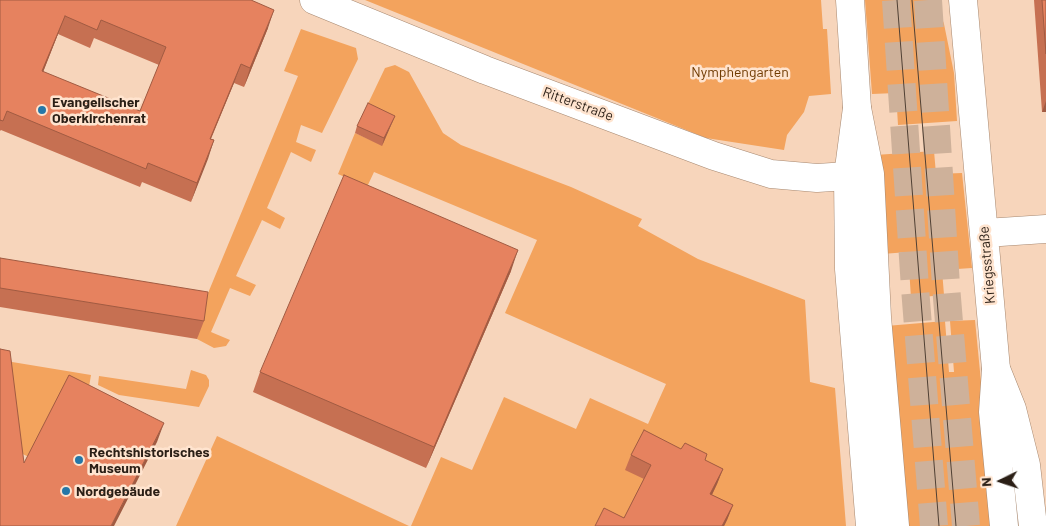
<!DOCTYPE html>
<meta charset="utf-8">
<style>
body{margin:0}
#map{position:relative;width:1046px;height:526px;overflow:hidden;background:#f7d5bb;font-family:Barlow,sans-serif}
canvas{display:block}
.north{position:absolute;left:976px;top:456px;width:50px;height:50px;-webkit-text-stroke:4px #ffe4cf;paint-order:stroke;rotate:266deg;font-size:14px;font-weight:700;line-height:20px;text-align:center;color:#2b1f16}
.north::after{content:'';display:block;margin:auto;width:18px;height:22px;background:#2b1f16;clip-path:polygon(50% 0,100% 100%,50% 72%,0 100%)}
</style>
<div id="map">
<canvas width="1046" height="526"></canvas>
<div class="north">N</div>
</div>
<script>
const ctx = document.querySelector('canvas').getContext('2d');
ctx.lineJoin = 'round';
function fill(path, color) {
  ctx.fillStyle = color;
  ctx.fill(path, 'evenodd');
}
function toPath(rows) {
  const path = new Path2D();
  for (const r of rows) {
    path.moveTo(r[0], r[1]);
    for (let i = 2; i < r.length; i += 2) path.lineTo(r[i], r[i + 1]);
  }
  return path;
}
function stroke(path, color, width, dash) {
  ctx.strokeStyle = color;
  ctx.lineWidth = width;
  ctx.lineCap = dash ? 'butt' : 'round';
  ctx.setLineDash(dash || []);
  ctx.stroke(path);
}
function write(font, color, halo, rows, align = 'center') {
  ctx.font = font + ' Barlow,sans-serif';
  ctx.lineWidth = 5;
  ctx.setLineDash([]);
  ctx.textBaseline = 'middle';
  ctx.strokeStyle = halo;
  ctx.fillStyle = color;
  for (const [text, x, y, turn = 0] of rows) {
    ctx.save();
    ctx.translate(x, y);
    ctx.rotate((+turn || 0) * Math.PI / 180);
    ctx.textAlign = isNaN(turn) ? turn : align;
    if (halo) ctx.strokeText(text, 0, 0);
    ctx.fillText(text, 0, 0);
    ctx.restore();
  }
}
fill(toPath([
 [365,0,821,0,823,29,827,29,831,94,809,96,804,112,787,135,784,150,706,138],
 [865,0,936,0,944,24,954,73,957,121,898,125,896,93,872,94],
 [301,29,356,48,358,59,322,133,301,125,296,142,316,150,311,162,291,152,267,208,285,218,280,229,262,220,236,276,256,285,250,296,230,288,211,332,230,340,226,346,214,348,197,339,201,310,298,76,284,71],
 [395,65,409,72,443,133,461,145,571,187,642,219,638,226,698,259,805,300,810,382,835,388,846,526,411,526,441,457,472,470,504,397,576,429,590,398,648,424,666,384,505,313,537,240,374,172,367,187,338,174,355,133,382,145,392,123,365,110,385,68],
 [934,151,936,174,962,173,972,268,942,270,944,295,911,298,908,252,882,254,875,155],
 [975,320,995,526,907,526,886,326,945,321,949,372,954,372,950,321],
 [0,360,91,375,86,405,29,457,14,450],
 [191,370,206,375,209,380,209,386,199,407,119,395,98,385,99,376,186,389],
 [217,436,409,526,176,526]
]), '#f3a35d');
stroke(toPath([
 [896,0,915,288,934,526],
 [928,0,946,286,966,526]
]), '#ceb19a', 28, [28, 14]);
const street = toPath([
 [314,0,485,70,714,156,771,174,817,178,848,176]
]);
const secondary = toPath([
 [850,0,857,108,848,176,849,269,870,526],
 [963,0,996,369,1012,409,1026,465,1033,526],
 [985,233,1046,229]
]);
const primary = toPath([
 [857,108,870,174,877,317,895,526],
 [996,369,993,412,1004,526]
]);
stroke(street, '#a78870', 29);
stroke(secondary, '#a78870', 29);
stroke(primary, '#a78870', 29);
stroke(street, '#fff', 28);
stroke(secondary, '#fff', 28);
stroke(primary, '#fff', 28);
stroke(toPath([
 [897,0,939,526],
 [912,0,956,526]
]), '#504034', 1);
fill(toPath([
 [0,0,268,28,244,87,234,83,211,139,214,140,191,202,142,182,140,187,1,130,0,131],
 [58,34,90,48,94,38,159,65,140,111,43,72],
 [1034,0,1046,0,1046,112,1042,112],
 [395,116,382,146,355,133,357,126],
 [0,258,204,321,197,339,0,307],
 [511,271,426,468,253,392,260,372],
 [631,455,705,461,723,469,717,484,712,495,733,505,727,520,724,526,595,526,624,518,644,479,625,470]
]), '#c67052');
fill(toPath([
 [274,10,268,28,244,87,250,68],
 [65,16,58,34,36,90,42,71],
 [241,64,234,83,203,157,210,139],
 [1046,101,1046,112,1042,112],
 [395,116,392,123,382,146,384,138],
 [214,140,208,159,191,202,197,183],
 [518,250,511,271,426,468,434,447],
 [164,423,157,442,114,526,111,526],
 [723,469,717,484,705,509,710,494],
 [733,505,727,520,724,526,722,526]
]), '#a15b42');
const building = toPath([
 [0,0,251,0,274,10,250,68,241,64,210,139,214,140,197,183,148,163,146,169,7,111,3,121,0,120,0,121,0,0],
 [65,16,97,30,101,20,166,47,140,111,42,71,65,16],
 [1042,0,1046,0,1046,54,1042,0],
 [368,103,395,116,384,138,357,126,368,103],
 [344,175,518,250,434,447,260,372,344,175],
 [0,258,208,292,204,321,0,288,0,258],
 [0,349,10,351,24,463,69,375,164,423,111,526,0,526,0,349],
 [644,430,681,449,685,443,707,454,705,460,723,469,710,494,733,505,722,526,595,526,604,508,624,518,651,465,631,455,644,430]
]);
fill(building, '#e6825f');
stroke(building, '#a15b42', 1);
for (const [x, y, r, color] of [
 [42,110,5,"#2577a8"],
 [79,460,5,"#2577a8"],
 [66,491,5,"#2577a8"]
]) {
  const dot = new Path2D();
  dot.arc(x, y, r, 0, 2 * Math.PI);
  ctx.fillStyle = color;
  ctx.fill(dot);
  stroke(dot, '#ffe4cf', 2);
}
write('14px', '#6f3a00', '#ffe4cf', [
 ["Nymphengarten",740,72]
]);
write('bold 14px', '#2b1f16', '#ffe4cf', [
 ["Evangelischer",52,102],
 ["Oberkirchenrat",52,118],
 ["Rechtshistorisches",89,452],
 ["Museum",89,468],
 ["Nordgebäude",76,491]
], 'left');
write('14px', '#2b1f16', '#ffe4cf', [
 ["Ritterstraße",578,104,20],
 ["Kriegsstraße",987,265,-95]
]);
</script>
